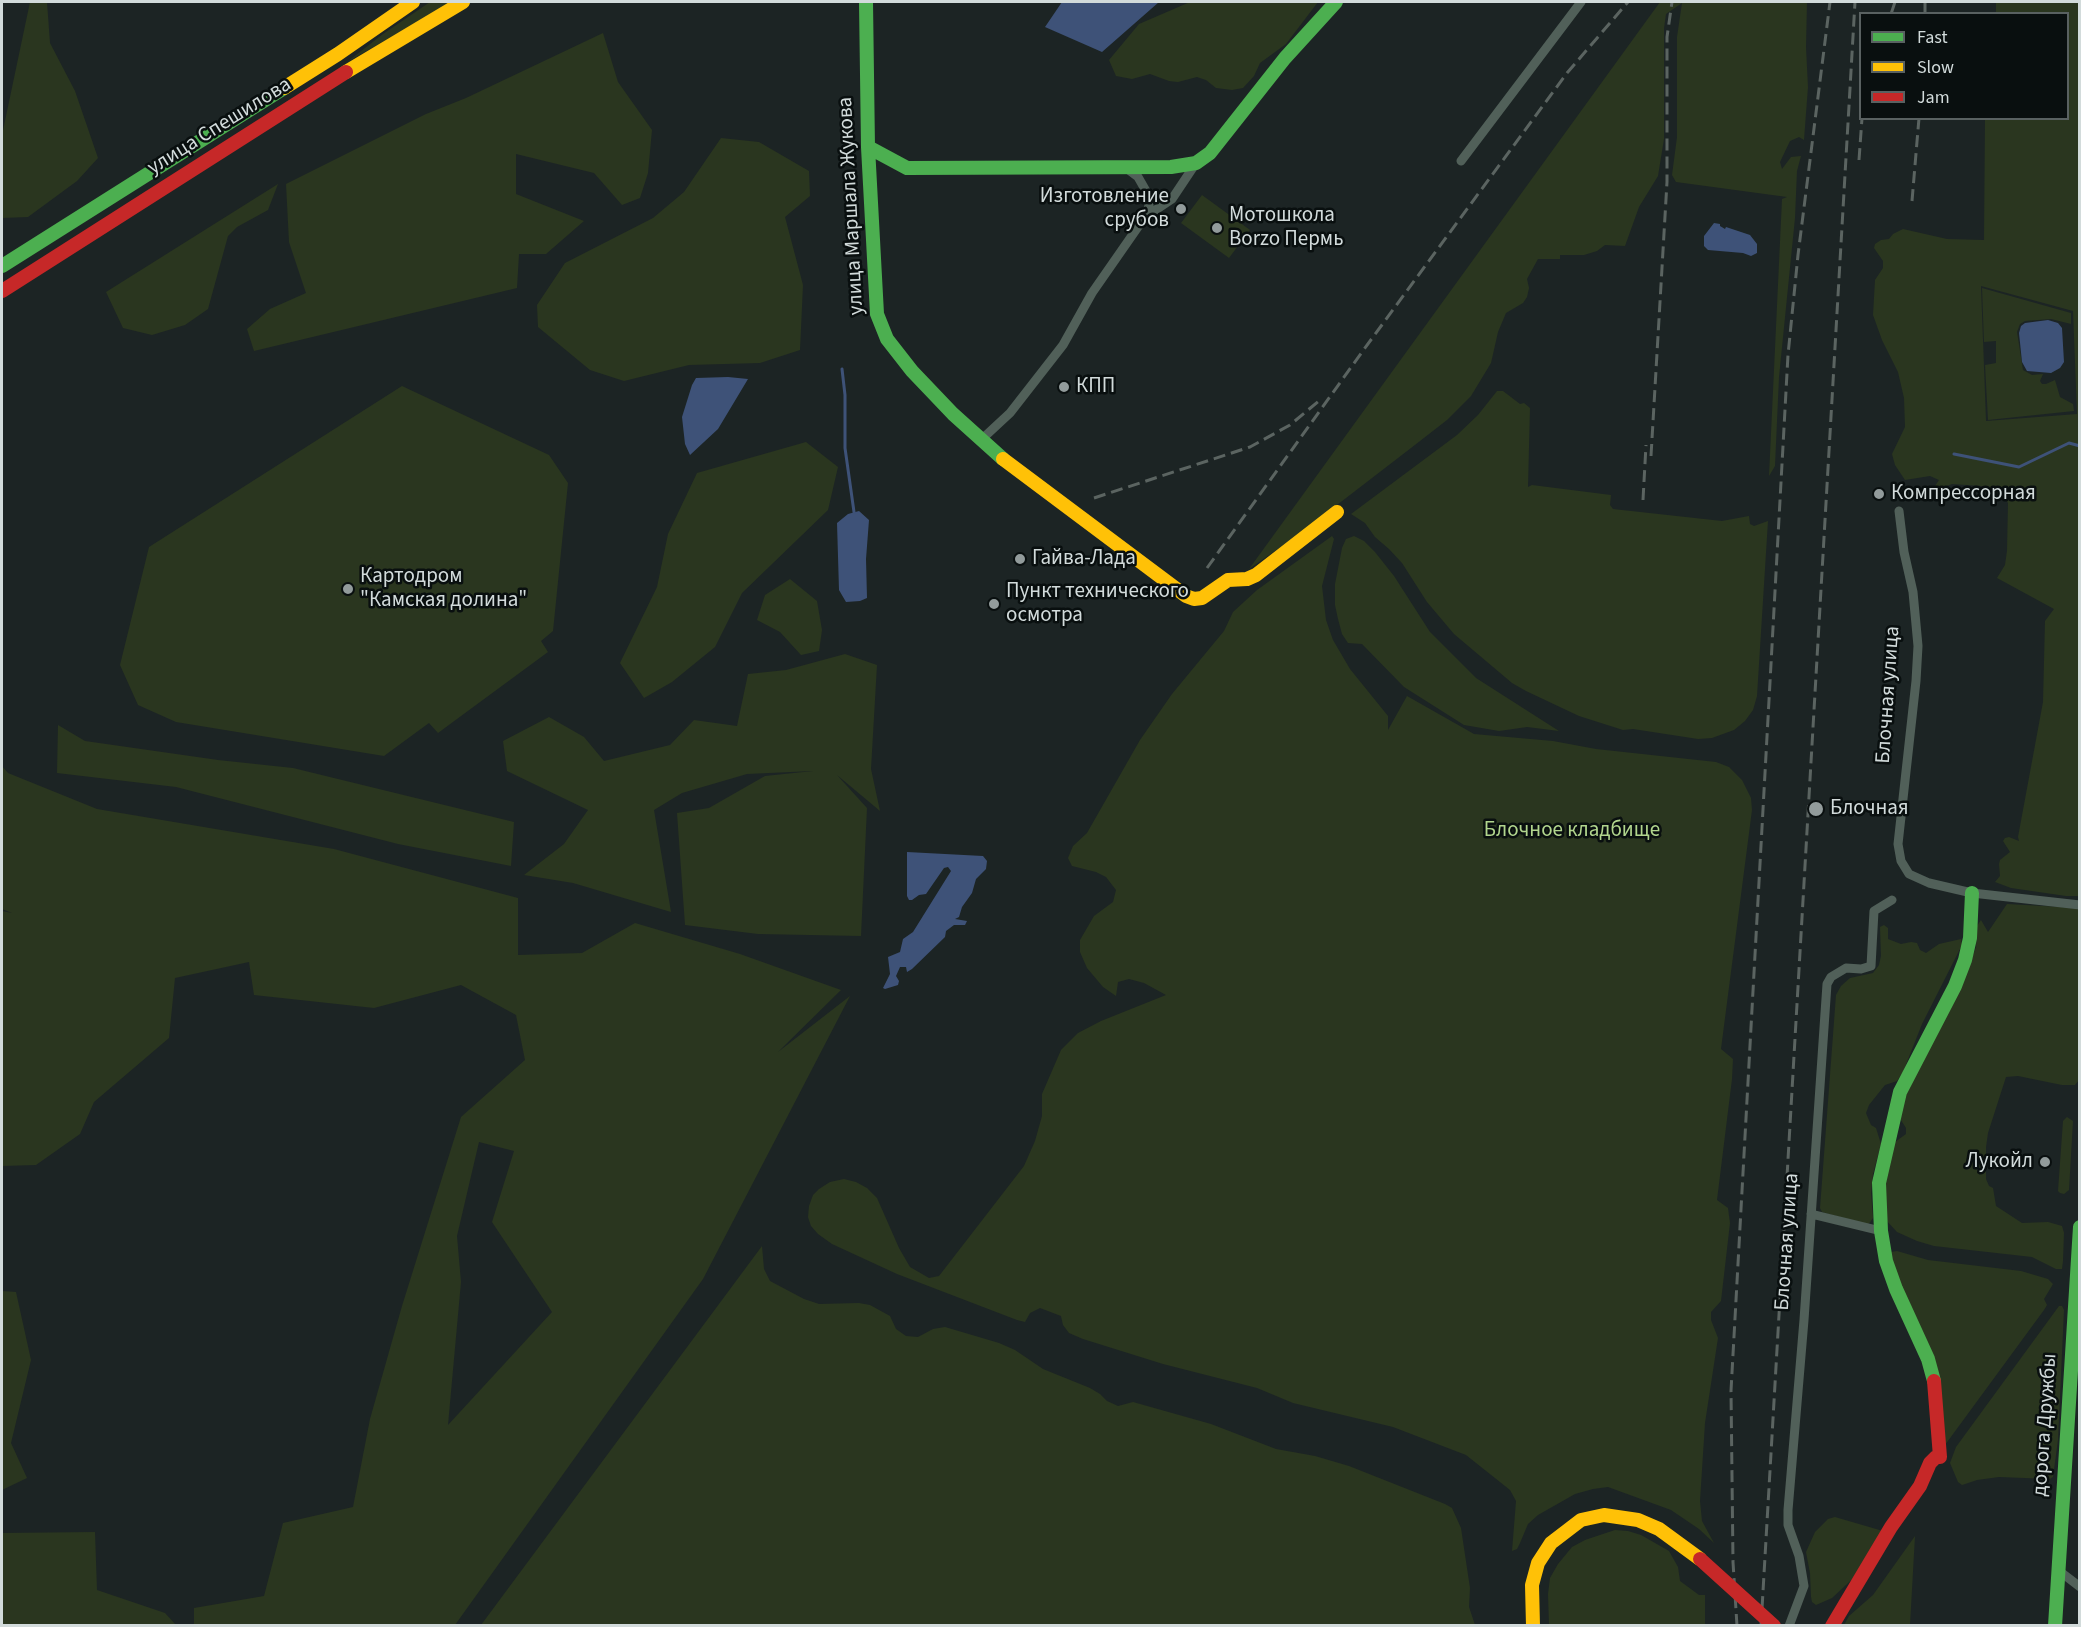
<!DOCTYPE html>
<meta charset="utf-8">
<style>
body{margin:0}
#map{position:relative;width:2081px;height:1627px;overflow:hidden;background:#1c2424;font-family:"Source Sans 3",sans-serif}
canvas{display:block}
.frame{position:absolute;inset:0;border:3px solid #d2dbdb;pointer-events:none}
.legend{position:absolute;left:1859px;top:12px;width:210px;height:108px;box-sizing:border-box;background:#090f0f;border:2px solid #596161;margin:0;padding:8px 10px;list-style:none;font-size:18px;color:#d2dbdb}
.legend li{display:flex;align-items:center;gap:12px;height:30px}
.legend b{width:30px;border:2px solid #596161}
</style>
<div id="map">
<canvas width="2081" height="1627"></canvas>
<div class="frame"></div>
<ul class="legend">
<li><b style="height:8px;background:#4caf50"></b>Fast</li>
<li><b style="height:8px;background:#ffc107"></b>Slow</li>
<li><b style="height:8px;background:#c62828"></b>Jam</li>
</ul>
</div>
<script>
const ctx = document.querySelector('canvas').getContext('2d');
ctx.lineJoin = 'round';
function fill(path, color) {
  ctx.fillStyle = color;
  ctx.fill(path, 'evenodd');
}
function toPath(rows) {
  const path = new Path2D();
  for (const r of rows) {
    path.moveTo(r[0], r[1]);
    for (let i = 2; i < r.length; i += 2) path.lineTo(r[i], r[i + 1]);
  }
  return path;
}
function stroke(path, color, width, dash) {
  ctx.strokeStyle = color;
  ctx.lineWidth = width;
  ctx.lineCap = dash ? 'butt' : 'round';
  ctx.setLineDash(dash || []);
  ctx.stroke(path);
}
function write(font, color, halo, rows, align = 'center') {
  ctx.font = font + ' "Source Sans 3",sans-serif';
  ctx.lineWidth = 5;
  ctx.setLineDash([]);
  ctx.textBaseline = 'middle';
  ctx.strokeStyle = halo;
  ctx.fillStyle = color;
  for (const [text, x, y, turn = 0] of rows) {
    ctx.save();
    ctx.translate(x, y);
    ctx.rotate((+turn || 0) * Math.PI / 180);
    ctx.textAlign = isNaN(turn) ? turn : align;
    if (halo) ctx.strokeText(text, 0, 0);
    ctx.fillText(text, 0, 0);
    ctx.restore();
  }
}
fill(toPath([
 [30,2,47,2,50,43,75,91,98,158,77,181,28,217,2,218,2,135],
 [430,2,453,2,347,62,383,34],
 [1190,2,1318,2,1286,44,1260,63,1254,76,1243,88,1232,90,1216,88,1206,80,1197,77,1178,82,1169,81,1150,74,1132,79,1116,76,1109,60,1139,24],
 [1660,2,1807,2,1806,47,1808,87,1804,140,1799,137,1790,141,1780,162,1782,169,1791,157,1801,156,1797,171,1795,218,1779,377,1775,466,1769,476,1782,199,1787,197,1676,182,1672,175,1677,137,1677,37,1682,3,1666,14,1664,28,1664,139,1658,176,1639,207,1625,246,1605,245,1597,251,1584,255,1560,255,1560,259,1538,259,1527,279,1529,288,1527,297,1523,303,1506,313,1498,332,1491,363,1471,396,1447,420,1411,448,1298,535,1249,569],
 [1996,2,2079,2,2080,496,2078,505,2080,511,2079,896,2066,896,2011,888,1995,882,2000,876,1999,864,2000,860,2010,852,2003,841,2005,838,2009,837,2019,841,2018,837,2043,702,2045,621,2054,609,1997,578,2005,565,2007,551,2008,503,2003,495,1981,486,1952,484,1931,492,1939,480,1930,476,1905,480,1895,465,1892,454,1905,427,1904,398,1898,372,1882,340,1873,315,1875,280,1883,268,1883,261,1874,248,1875,244,1881,240,1889,239,1893,234,1903,229,1947,239,1984,240,1985,119,2068,118,2068,14,1996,13],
 [1981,286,2073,311,2077,414,1986,421],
 [603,33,618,82,652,130,648,173,640,198,622,205,594,173,516,154,516,194,584,221,546,254,519,254,517,288,254,351,247,329,270,309,306,293,289,242,286,184,426,114,466,98],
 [721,138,759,142,809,171,810,196,785,217,803,285,800,350,760,363,689,365,624,381,590,370,538,327,537,305,565,263,653,218,684,192],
 [278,184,268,210,237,227,228,236,208,309,185,325,152,335,123,328,106,292],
 [1202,195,1250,230,1229,258,1181,223],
 [1982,288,2071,313,2071,324,2051,319,2025,321,2020,324,2017,332,2023,370,2032,375,2043,374,2040,381,2042,384,2046,384,2055,380,2060,397,2073,404,2074,411,1988,420,1985,365,1996,363,1996,341,1984,342],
 [402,386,549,455,568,483,553,631,541,641,548,652,438,733,429,723,384,756,176,722,138,705,120,665,149,547],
 [1497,391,1503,391,1520,404,1524,403,1530,408,1528,487,1532,485,1611,495,1610,505,1613,509,1722,521,1749,516,1750,524,1754,526,1768,521,1757,696,1753,710,1745,721,1734,730,1712,738,1698,739,1633,729,1623,730,1579,716,1526,691,1512,683,1454,634,1427,602,1402,563,1389,549,1375,537,1365,523,1351,514,1457,435,1478,415],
 [806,442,838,467,828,510,742,593,715,647,672,682,644,698,620,663,657,587,668,534,697,473],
 [1332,536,1334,539,1322,586,1326,620,1333,640,1350,669,1388,716,1388,730,1407,696,1474,734,1553,741,1596,749,1716,762,1729,767,1742,780,1751,798,1752,810,1721,1049,1733,1059,1732,1079,1717,1200,1728,1208,1730,1223,1721,1301,1711,1312,1711,1320,1718,1338,1705,1423,1700,1501,1702,1521,1714,1543,1699,1529,1671,1510,1608,1487,1593,1489,1575,1494,1538,1515,1528,1524,1520,1543,1517,1549,1512,1551,1516,1501,1510,1490,1466,1455,1393,1427,1293,1403,1257,1388,1163,1364,1083,1339,1069,1333,1063,1325,1061,1316,1040,1308,1030,1313,1025,1322,1017,1320,897,1274,832,1244,818,1234,811,1226,808,1217,809,1206,813,1195,819,1189,830,1182,844,1179,856,1182,867,1188,877,1198,899,1248,910,1267,929,1278,939,1276,1024,1166,1035,1141,1042,1116,1042,1094,1061,1050,1078,1033,1101,1021,1166,995,1144,983,1129,979,1118,982,1116,996,1103,987,1087,968,1080,952,1080,940,1094,916,1113,902,1116,890,1106,877,1096,872,1072,866,1068,858,1073,846,1087,833,1140,740,1172,694,1224,631,1233,612,1257,590],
 [1354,536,1364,541,1375,552,1394,576,1430,632,1476,678,1559,731,1527,727,1499,731,1464,725,1404,687,1362,644,1348,643,1342,634,1338,619,1335,605,1335,584,1342,548,1346,539],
 [790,579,817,601,822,630,819,651,801,655,780,632,757,620,765,595],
 [845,654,877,665,871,769,880,811,837,775,867,808,861,936,758,934,685,925,677,813,709,808,765,776,813,771,747,774,682,793,654,810,671,912,573,883,524,875,564,844,588,810,507,771,503,741,549,717,584,737,604,761,670,745,694,720,737,726,748,674,786,670],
 [58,725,85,741,218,760,293,768,514,822,511,866,398,844,176,787,57,773],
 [2,766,8,773,97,809,334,849,518,898,518,955,582,953,635,923,740,954,841,990,778,1052,850,996,703,1279,455,1625,194,1625,194,1608,264,1596,283,1523,353,1507,370,1419,402,1306,461,1117,525,1060,516,1015,461,985,374,1008,254,995,249,962,175,978,169,1038,94,1102,80,1134,36,1165,2,1166,2,911,12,913,2,909],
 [479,1142,514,1151,492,1222,552,1312,448,1425,461,1282,457,1236],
 [2007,904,2079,908,2079,1080,2075,1085,2062,1085,2018,1076,2006,1077,1988,1133,1986,1147,1986,1179,1989,1186,1993,1188,1996,1206,2022,1223,2048,1222,2062,1226,2064,1233,2063,1261,2062,1269,2056,1269,2032,1257,1934,1246,1917,1241,1897,1232,1885,1219,1884,1189,1890,1155,1895,1142,1906,1134,1906,1128,1899,1117,1901,1104,1964,980,1976,947,1977,926,1981,920,1988,932],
 [1884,925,1888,928,1888,939,1901,944,1911,942,1917,943,1920,950,1926,953,1939,944,1961,939,1962,945,1922,1024,1903,1072,1897,1081,1885,1085,1869,1105,1866,1113,1871,1125,1876,1128,1881,1144,1873,1174,1871,1193,1873,1218,1868,1225,1822,1212,1820,1208,1836,995,1841,986,1850,978,1873,973,1879,965,1881,956,1880,927],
 [2067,1117,2073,1121,2069,1190,2064,1194,2060,1193,2058,1191,2063,1121],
 [762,1246,764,1269,770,1281,804,1299,819,1304,859,1303,870,1305,890,1316,896,1329,906,1336,918,1337,933,1329,945,1327,999,1343,1015,1350,1043,1369,1090,1388,1100,1394,1107,1401,1118,1406,1133,1402,1211,1424,1276,1449,1315,1456,1349,1466,1445,1504,1452,1508,1461,1528,1470,1588,1469,1607,1475,1625,481,1625],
 [1897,1251,1928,1260,2021,1271,2048,1279,2053,1284,2044,1299,2047,1305,2044,1310,1945,1445,1941,1399,1890,1266,1891,1252],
 [2,1291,16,1292,31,1360,11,1443,27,1478,2,1490],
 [2059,1306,2062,1306,2064,1310,2058,1440,2053,1477,2050,1479,1999,1477,1977,1480,1962,1485,1958,1482,1950,1463,1956,1447],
 [1835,1517,1883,1531,1861,1571,1832,1598,1816,1605,1812,1602,1811,1597,1810,1573,1806,1552,1815,1532,1828,1519],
 [1615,1530,1628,1531,1641,1535,1669,1551,1678,1567,1680,1581,1699,1595,1705,1595,1705,1625,1549,1625,1548,1594,1550,1578,1558,1564,1572,1547,1585,1540],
 [95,1532,97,1590,165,1613,176,1625,2,1625,2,1533],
 [1915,1536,1910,1625,1844,1625,1849,1616,1873,1595]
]), '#2a361f');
fill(toPath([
 [1062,2,1159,2,1102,52,1045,27],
 [1714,223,1720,224,1720,226,1725,229,1726,227,1750,235,1757,244,1757,253,1751,256,1743,253,1708,250,1704,246,1704,236],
 [2048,320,2058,323,2062,328,2064,362,2060,368,2051,373,2027,371,2022,362,2019,333,2021,326,2025,323],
 [728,377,748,379,718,429,690,455,685,444,682,417,692,385,696,378],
 [859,511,869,520,866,559,867,598,860,601,846,602,839,590,837,523,848,514],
 [907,852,983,856,987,861,986,869,976,879,972,893,962,907,959,917,955,919,967,921,965,925,954,925,946,931,945,937,912,969,907,972,906,967,900,967,896,976,899,981,898,985,885,989,883,988,890,974,888,957,900,952,903,939,913,932,951,871,948,867,944,868,926,894,919,895,912,900,909,900,907,896]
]), '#3e5278');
stroke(toPath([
 [842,369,845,395,845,448,854,512],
 [1954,454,2019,467,2069,443,2080,446]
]), '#3e5278', 3);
stroke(toPath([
 [1461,161,1581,2],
 [1145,217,1172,199,1196,163],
 [982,439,1010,413,1063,345,1092,293,1147,214,1149,205,1146,191,1138,177,1126,168],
 [1899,511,1904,552,1913,592,1918,646,1916,681,1898,844,1901,861,1909,874,1929,883,1972,893,2080,905],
 [1811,1214,1881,1231],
 [2058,1570,2080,1587],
 [1789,1626,1804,1586,1799,1556,1788,1525,1788,1510,1804,1320,1827,984,1831,977,1846,968,1861,969,1871,966,1874,911,1892,900]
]), '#516059', 9);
stroke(toPath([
 [866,2,868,147,877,314,887,339,912,371,953,414,1003,459],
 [868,147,907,168,1171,167,1196,163,1210,153,1285,58,1336,2],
 [2,266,284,88],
 [1934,1381,1928,1359,1896,1289,1886,1261,1881,1231,1879,1183,1900,1092,1955,986,1965,960,1970,938,1972,893],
 [2055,1626,2080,1227]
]), '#4caf50', 14);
stroke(toPath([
 [346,72,463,2],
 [284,88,338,54,413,2],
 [1003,459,1186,596,1194,599,1202,598,1228,580,1247,579,1256,575,1337,512],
 [1533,1626,1532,1585,1538,1563,1551,1543,1581,1520,1604,1515,1638,1520,1659,1529,1700,1559]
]), '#ffc107', 14);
stroke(toPath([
 [2,291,346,72],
 [1832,1626,1891,1527,1920,1486,1930,1463,1936,1457,1940,1457,1934,1381]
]), '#c62828', 14);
stroke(toPath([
 [1891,14,1895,2],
 [1925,14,1925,2],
 [1859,160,1862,118],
 [1912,201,1919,118],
 [1651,456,1667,182,1667,37,1672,2],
 [1094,498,1250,447,1290,425,1320,400],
 [1643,500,1646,445],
 [1207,568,1362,352,1567,73,1628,2],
 [1737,1626,1733,1562,1731,1391,1788,355,1798,255,1830,2],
 [1761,1626,1855,2]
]), '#5b6461', 3, [12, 6]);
stroke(toPath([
 [1700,1559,1774,1626]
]), '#c62828', 14);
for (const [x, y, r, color] of [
 [1181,209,6,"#929b9b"],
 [1217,228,6,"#929b9b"],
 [1064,387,6,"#929b9b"],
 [1879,494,6,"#929b9b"],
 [1020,559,6,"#929b9b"],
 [348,589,6,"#929b9b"],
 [994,604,6,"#929b9b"],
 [1816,809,8,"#929b9b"],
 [2045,1162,6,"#929b9b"]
]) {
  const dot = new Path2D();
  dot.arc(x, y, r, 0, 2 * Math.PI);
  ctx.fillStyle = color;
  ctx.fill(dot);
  stroke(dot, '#090f0f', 2);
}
write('21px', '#d2dbdb', '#090f0f', [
 ["улица Спешилова",220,127,-32],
 ["улица Маршала Жукова",852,206,-93],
 ["Блочная улица",1889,695,-86],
 ["Блочная улица",1788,1242,-86],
 ["дорога Дружбы",2046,1425,-86]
]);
write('21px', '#d2dbdb', '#090f0f', [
 ["Изготовление",1169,197,"right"],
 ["срубов",1169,221,"right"],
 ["Мотошкола",1229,216],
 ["Borzo Пермь",1229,240],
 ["КПП",1076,387],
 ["Компрессорная",1891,494],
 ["Гайва-Лада",1032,559],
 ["Картодром",360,577],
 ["\"Камская долина\"",360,601],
 ["Пункт технического",1006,592],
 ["осмотра",1006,616],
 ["Блочная",1830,809],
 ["Лукойл",2033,1162,"right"]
], 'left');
write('21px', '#b1d58d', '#090f0f', [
 ["Блочное кладбище",1572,831]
]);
</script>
